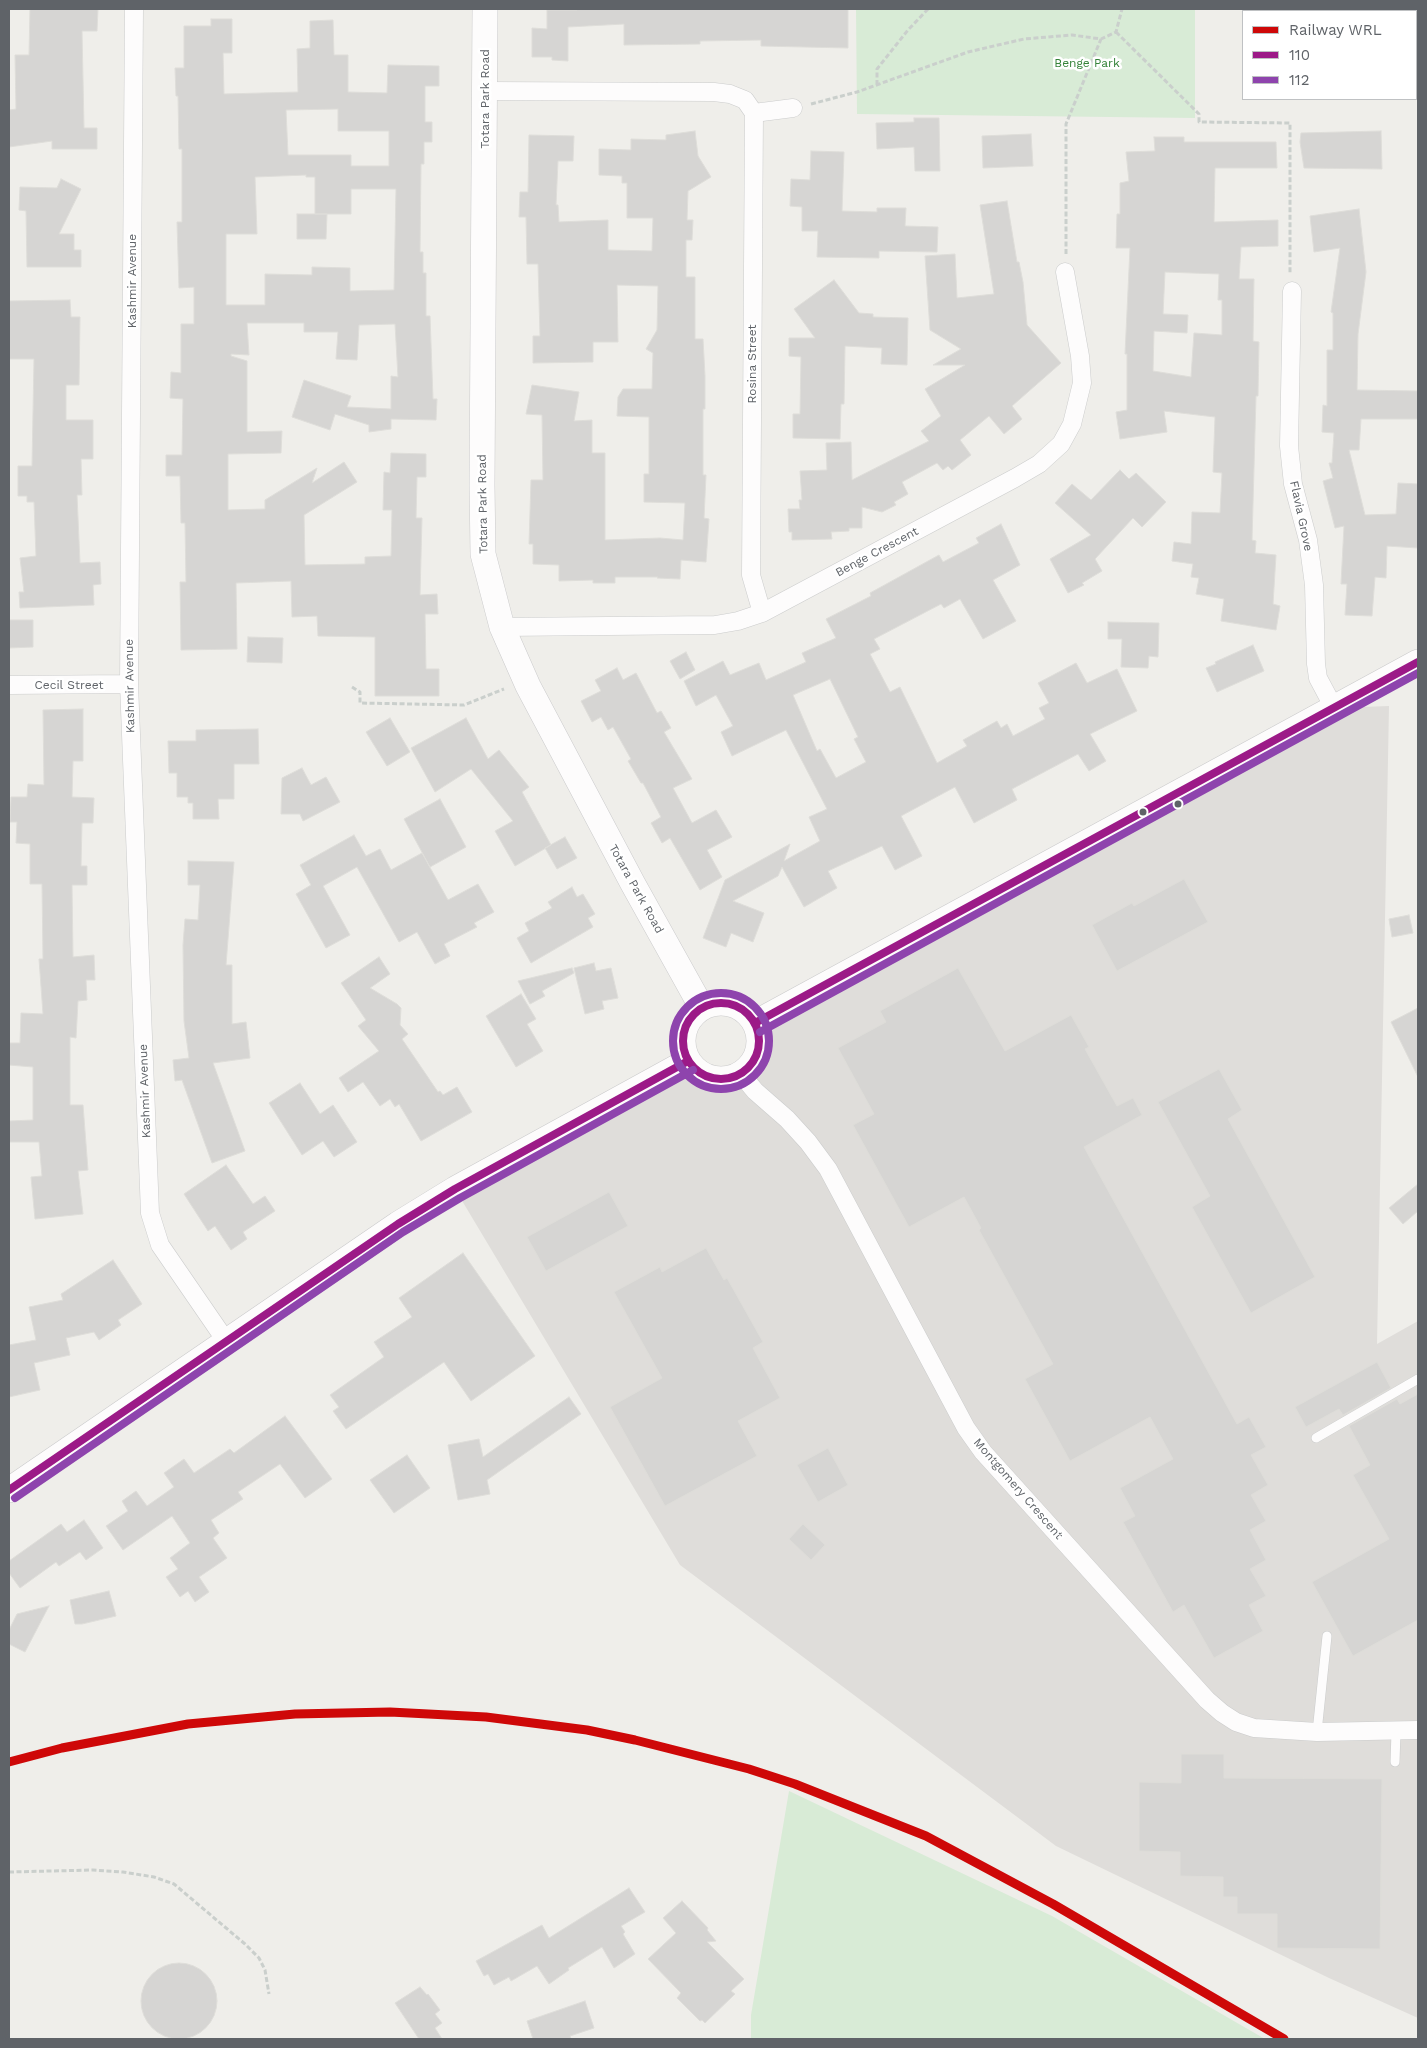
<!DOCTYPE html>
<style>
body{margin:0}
#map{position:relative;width:1427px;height:2048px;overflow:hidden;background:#efeeea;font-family:"Work Sans",sans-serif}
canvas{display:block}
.frame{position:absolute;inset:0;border:10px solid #5f6368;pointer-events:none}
.legend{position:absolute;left:1242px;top:10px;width:175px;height:90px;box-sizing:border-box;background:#fff;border:1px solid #bfc1c3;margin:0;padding:6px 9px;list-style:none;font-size:15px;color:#5f6368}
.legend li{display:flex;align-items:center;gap:10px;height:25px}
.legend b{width:25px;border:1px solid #bfc1c3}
</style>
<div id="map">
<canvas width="1427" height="2048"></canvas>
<div class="frame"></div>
<ul class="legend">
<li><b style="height:6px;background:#ce0808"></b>Railway WRL</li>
<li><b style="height:6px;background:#9c1a87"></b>110</li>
<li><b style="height:6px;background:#8e44ad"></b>112</li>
</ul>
</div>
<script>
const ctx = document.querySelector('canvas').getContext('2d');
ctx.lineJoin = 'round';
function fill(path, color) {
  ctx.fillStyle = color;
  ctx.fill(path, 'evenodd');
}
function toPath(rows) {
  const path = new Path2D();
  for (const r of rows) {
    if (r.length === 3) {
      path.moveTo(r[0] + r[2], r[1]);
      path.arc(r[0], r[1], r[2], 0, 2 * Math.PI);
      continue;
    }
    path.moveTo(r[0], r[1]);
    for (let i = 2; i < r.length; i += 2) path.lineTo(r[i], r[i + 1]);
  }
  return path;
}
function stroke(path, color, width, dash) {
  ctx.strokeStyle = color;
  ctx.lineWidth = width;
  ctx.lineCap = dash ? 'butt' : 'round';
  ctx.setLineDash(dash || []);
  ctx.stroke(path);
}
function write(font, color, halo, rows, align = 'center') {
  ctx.font = font + ' "Work Sans",sans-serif';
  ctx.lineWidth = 5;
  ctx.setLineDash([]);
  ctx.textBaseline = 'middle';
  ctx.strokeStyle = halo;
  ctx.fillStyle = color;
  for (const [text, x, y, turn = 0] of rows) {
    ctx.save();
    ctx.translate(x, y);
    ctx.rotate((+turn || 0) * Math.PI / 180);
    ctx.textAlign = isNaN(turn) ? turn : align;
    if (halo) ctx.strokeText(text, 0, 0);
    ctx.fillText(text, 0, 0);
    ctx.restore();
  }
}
fill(toPath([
 [1389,706,1377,1344,1418,1321,1418,2018,1329,1978,1056,1846,680,1565,455,1189,695,1069,707,1077,721,1080,731,1078,741,1074,751,1064,756,1057,759,1038,758,1030,1334,708]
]), '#dfddda');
fill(toPath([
 [856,9,1195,9,1195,118,857,114],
 [789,1791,1052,1916,1265,2039,751,2039,751,2015]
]), '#d8ebd6');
const building = toPath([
 [30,9,98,9,97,31,82,31,84,128,97,128,97,149,52,149,52,141,9,147,9,110,16,109,15,55,29,55,30,9],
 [577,9,848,9,848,48,761,46,761,40,700,41,700,44,624,45,624,24,568,27,568,61,552,60,552,57,532,57,532,28,547,29,547,10,577,10,577,9],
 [211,19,232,19,232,53,223,53,224,94,298,92,297,49,310,48,310,21,333,20,334,55,348,55,348,92,387,93,388,65,439,66,439,86,425,86,425,122,432,122,432,142,424,142,424,164,421,164,420,252,423,252,423,273,426,273,426,316,430,316,433,399,437,399,436,420,391,419,391,429,369,432,369,425,335,414,330,430,292,417,304,380,351,396,347,407,391,409,391,376,398,377,395,324,359,325,357,360,336,359,338,332,304,332,304,323,247,323,249,355,231,354,231,356,247,361,247,432,282,431,281,453,228,454,228,510,265,509,265,500,317,468,312,483,344,462,357,482,304,515,305,565,365,564,365,557,391,556,392,510,383,510,384,472,390,473,391,453,426,454,426,477,417,477,416,518,422,518,420,595,437,594,438,614,425,614,426,669,439,669,439,696,375,696,375,637,318,636,317,616,292,617,291,581,236,583,237,649,181,650,180,582,186,582,185,523,181,523,180,476,166,476,166,455,182,455,183,399,170,398,171,372,181,373,181,324,194,324,194,287,179,288,177,222,182,222,182,149,179,149,178,96,176,96,175,68,184,68,184,26,211,26,211,19],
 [338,109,338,131,389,131,389,166,351,166,351,155,288,155,286,110,338,109],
 [306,175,306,177,315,177,315,214,351,214,351,189,396,189,394,290,350,291,350,268,312,267,312,275,265,274,265,305,226,305,226,234,257,234,255,177,306,175],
 [914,118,939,118,940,171,915,171,914,147,877,149,876,123,914,122,914,118],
 [695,131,698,156,711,177,688,191,687,220,693,220,692,240,686,240,686,277,695,277,695,339,703,339,705,376,705,409,703,409,703,475,706,475,704,518,709,519,706,562,681,560,680,579,657,578,658,577,615,577,615,583,593,583,593,580,559,581,559,565,533,564,533,544,529,544,531,480,543,480,542,415,526,414,532,385,579,392,574,421,592,420,592,453,605,453,605,540,660,538,683,540,685,503,644,502,644,474,649,474,649,417,617,416,618,397,623,389,652,389,653,353,646,349,657,330,658,286,617,285,618,342,593,342,593,362,533,363,533,336,540,336,538,264,527,264,526,217,519,217,520,192,528,192,529,135,574,136,573,161,558,161,556,205,558,205,559,222,608,220,608,250,652,251,653,218,627,218,627,183,622,183,622,176,599,175,599,149,631,150,631,139,666,140,666,135,695,131],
 [1381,131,1382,169,1304,168,1300,142,1301,133,1381,131],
 [1031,134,1033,166,983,168,982,136,1031,134],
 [1154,137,1184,137,1184,142,1276,142,1277,168,1215,168,1214,222,1278,220,1278,246,1241,247,1239,279,1254,279,1253,341,1259,342,1258,396,1256,396,1252,540,1256,541,1255,553,1276,555,1273,604,1280,606,1276,630,1221,621,1224,599,1196,594,1199,578,1191,577,1193,564,1172,561,1174,542,1191,544,1192,512,1220,513,1222,473,1213,472,1215,417,1164,411,1167,432,1120,439,1116,412,1127,410,1127,354,1125,354,1130,248,1116,248,1117,214,1120,214,1120,183,1129,181,1126,152,1155,151,1154,137],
 [1165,272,1219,274,1218,300,1222,300,1222,335,1194,333,1191,377,1153,371,1154,331,1187,333,1188,315,1163,314,1165,272],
 [811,151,844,152,842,211,877,212,877,208,906,208,905,226,938,227,937,252,879,251,879,258,817,257,818,231,802,231,802,207,790,206,791,179,810,180,811,151],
 [61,179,81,189,59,234,74,234,74,250,81,250,81,267,27,267,26,211,19,210,20,187,57,188,61,179],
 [1007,201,1017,262,1019,262,1023,282,1027,325,1061,363,1012,406,1022,419,1004,434,989,416,960,440,971,455,952,470,948,466,943,470,937,463,902,482,908,494,894,502,896,505,882,512,862,507,862,528,849,528,849,531,831,532,832,539,792,540,792,532,789,532,788,509,800,509,799,500,802,500,800,471,827,470,826,443,851,442,852,480,929,441,921,431,941,416,925,389,965,365,933,365,961,349,930,330,925,256,955,254,957,298,994,294,980,205,1007,201],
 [1359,209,1366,272,1358,334,1357,390,1418,391,1418,419,1361,419,1359,450,1349,450,1365,515,1396,514,1398,483,1418,484,1418,548,1387,546,1386,578,1375,577,1372,616,1345,615,1347,584,1341,584,1344,526,1335,528,1323,481,1333,478,1329,463,1332,463,1334,433,1322,432,1323,405,1327,406,1327,350,1333,350,1333,313,1331,312,1340,248,1314,252,1310,216,1359,209],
 [297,214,327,214,326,239,297,239,297,214],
 [834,280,859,313,873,314,873,317,908,318,907,365,881,364,882,348,845,346,844,404,841,404,840,439,793,438,793,414,800,414,801,357,789,356,789,338,815,338,794,309,834,280],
 [70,300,71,317,80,317,79,385,66,385,66,420,93,420,93,459,81,459,82,495,77,495,80,563,100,562,101,584,93,585,94,605,20,608,19,592,24,592,20,558,36,556,34,502,27,502,27,496,18,496,18,466,32,466,34,359,9,359,9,301,70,300],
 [1120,470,1129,479,1136,473,1166,502,1142,527,1133,518,1095,559,1102,571,1082,583,1084,585,1068,593,1050,559,1091,535,1055,503,1072,484,1091,500,1120,470],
 [1001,524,1020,565,993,580,1016,621,983,639,960,599,944,608,941,604,874,639,880,649,870,654,890,692,900,687,937,763,967,746,963,740,997,721,1001,728,1007,724,1013,736,1045,719,1039,708,1049,703,1038,683,1076,663,1087,683,1117,669,1137,711,1090,734,1106,761,1089,771,1078,754,1012,789,1017,800,974,823,955,787,901,816,922,856,895,870,882,846,828,871,837,888,804,907,782,867,778,876,733,901,764,913,753,942,731,933,726,947,703,938,725,880,790,844,784,861,820,841,809,817,827,809,786,730,732,756,721,732,733,726,716,695,696,706,684,681,723,661,730,675,759,663,766,680,806,662,802,653,836,638,826,619,871,596,870,593,939,555,943,562,979,543,976,538,1001,524],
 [830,679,858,737,854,739,866,762,836,778,820,749,817,751,793,695,830,679],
 [9,620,33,620,33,647,9,648,9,620],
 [1108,622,1159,623,1158,657,1149,656,1148,668,1121,667,1122,639,1108,639,1108,622],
 [248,637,283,638,282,663,247,662,248,637],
 [1253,645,1264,671,1217,692,1206,668,1216,664,1215,662,1253,645],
 [686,652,695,670,680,679,670,661,686,652],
 [617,668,623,680,636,673,657,713,661,711,671,728,664,732,692,779,673,788,692,823,716,810,732,837,707,850,722,877,700,890,670,838,662,843,651,823,661,817,643,783,641,783,628,761,631,759,613,727,608,730,601,717,592,722,581,701,601,691,595,680,617,668],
 [83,709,83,761,73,761,72,797,94,798,93,823,82,823,81,866,87,866,87,885,72,885,73,957,94,955,95,980,86,980,87,1000,78,1001,76,1038,70,1037,70,1105,83,1105,88,1170,78,1171,83,1214,35,1219,31,1177,42,1176,39,1142,9,1142,9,1121,33,1120,33,1067,9,1065,9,1043,20,1043,21,1013,43,1014,39,959,43,959,42,884,30,884,30,844,16,843,17,822,10,822,11,797,27,797,28,784,44,785,43,710,83,709],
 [390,718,410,752,387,766,366,732,390,718],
 [466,718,488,759,499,750,529,787,522,792,551,845,515,866,495,831,513,821,471,769,435,792,411,748,466,718],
 [258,729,259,764,234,764,234,799,218,799,219,819,193,819,193,803,188,803,188,797,177,797,177,773,169,773,168,741,196,741,196,730,258,729],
 [302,768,311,785,326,777,340,802,303,821,300,814,281,814,282,778,302,768],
 [440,799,466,847,430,867,404,819,440,799],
 [354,835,366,856,380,849,391,870,422,853,448,900,478,884,494,912,474,923,477,927,444,944,450,956,435,964,417,932,399,942,357,867,323,886,350,935,326,948,296,894,311,885,300,865,354,835],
 [565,837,577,858,557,869,545,848,565,837],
 [188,861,234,862,226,965,232,965,232,1024,246,1022,250,1058,213,1063,245,1151,212,1163,182,1080,175,1081,173,1060,189,1058,184,1021,183,945,185,919,198,920,200,885,188,885,188,861],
 [1184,879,1208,922,1117,971,1092,925,1132,903,1134,906,1184,879],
 [572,887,577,897,583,894,595,914,588,918,593,927,531,963,517,938,529,931,525,923,552,908,548,902,572,887],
 [1409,915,1413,933,1392,937,1389,919,1409,915],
 [379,957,390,974,370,988,397,1004,401,1008,400,1025,408,1034,402,1039,438,1092,440,1091,443,1095,457,1087,472,1112,421,1141,399,1104,395,1107,390,1099,380,1106,363,1082,348,1092,339,1078,379,1051,358,1026,366,1020,341,983,379,957],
 [594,963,596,971,611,968,618,998,602,1001,604,1009,585,1014,574,968,594,963],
 [572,968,574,973,542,991,545,996,530,1004,518,981,572,968],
 [958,968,1005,1051,1071,1015,1089,1047,1085,1049,1117,1106,1133,1098,1142,1115,1084,1147,1237,1424,1249,1417,1266,1447,1251,1455,1268,1485,1251,1495,1266,1521,1250,1530,1266,1560,1250,1569,1266,1596,1249,1605,1263,1631,1214,1658,1184,1605,1173,1612,1123,1522,1135,1516,1120,1488,1173,1459,1150,1417,1070,1461,1025,1379,1053,1364,979,1230,981,1228,964,1197,909,1227,853,1125,874,1114,838,1048,886,1022,880,1011,958,968],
 [521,994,536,1019,527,1024,543,1051,516,1067,486,1016,521,994],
 [1418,1008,1418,1077,1391,1022,1418,1008],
 [1219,1069,1242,1110,1228,1119,1315,1277,1251,1313,1192,1207,1210,1196,1158,1102,1219,1069],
 [300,1083,320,1114,333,1105,357,1142,334,1157,323,1141,302,1155,269,1103,300,1083],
 [226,1165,253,1204,265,1196,275,1211,243,1232,247,1239,231,1250,215,1226,208,1231,184,1194,226,1165],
 [1418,1184,1418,1211,1403,1224,1389,1208,1418,1184],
 [609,1192,628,1226,546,1271,527,1237,609,1192],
 [706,1248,724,1280,727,1278,763,1342,753,1348,780,1398,738,1421,757,1456,665,1506,610,1407,662,1378,614,1292,660,1267,662,1272,706,1248],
 [463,1253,535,1356,471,1401,444,1362,346,1429,333,1411,339,1407,330,1395,384,1357,374,1342,412,1317,399,1298,463,1253],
 [113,1260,142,1304,118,1320,121,1325,99,1340,94,1332,66,1338,70,1355,34,1363,40,1390,9,1397,9,1345,36,1340,29,1307,63,1300,61,1294,113,1260],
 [1377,1362,1391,1388,1343,1415,1339,1409,1306,1427,1295,1407,1377,1362],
 [1418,1394,1418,1620,1353,1656,1312,1582,1389,1539,1353,1475,1370,1465,1349,1426,1397,1399,1400,1404,1418,1394],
 [569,1397,581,1414,487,1480,490,1494,458,1500,448,1445,479,1439,483,1457,569,1397],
 [285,1416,332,1479,305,1498,280,1464,238,1492,243,1499,211,1520,219,1533,213,1538,227,1558,199,1577,209,1592,195,1602,188,1591,180,1597,166,1577,178,1569,170,1558,190,1543,172,1516,123,1550,106,1526,128,1511,122,1501,136,1491,147,1506,174,1487,164,1473,184,1459,194,1473,230,1449,234,1453,285,1416],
 [828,1448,848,1485,818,1502,797,1465,828,1448],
 [407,1455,430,1488,394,1513,370,1480,407,1455],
 [84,1520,103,1548,86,1560,80,1552,59,1566,56,1562,20,1588,9,1573,9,1561,61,1524,67,1532,84,1520],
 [803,1524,825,1545,811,1560,789,1539,803,1524],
 [109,1591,116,1616,82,1624,75,1624,70,1600,109,1591],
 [49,1606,25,1652,9,1644,9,1630,17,1614,49,1606],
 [1181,1754,1224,1754,1224,1778,1382,1779,1380,1949,1277,1948,1277,1914,1237,1914,1237,1897,1223,1897,1223,1877,1180,1876,1180,1852,1139,1851,1139,1782,1181,1783,1181,1754],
 [629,1888,645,1912,621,1926,625,1932,623,1934,635,1954,614,1968,602,1947,568,1968,569,1970,549,1984,537,1966,511,1981,509,1977,494,1985,488,1974,484,1976,476,1961,542,1925,549,1938,629,1888],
 [682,1901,708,1928,707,1930,716,1941,707,1942,744,1979,731,1991,735,1994,705,2023,702,2020,700,2021,677,1998,681,1993,648,1959,676,1933,663,1918,682,1901],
 [179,2001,38],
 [420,1987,427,1995,428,1994,440,2010,435,2014,442,2023,435,2028,442,2039,419,2039,395,2003,420,1987],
 [585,2001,594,2028,570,2036,571,2039,533,2039,527,2021,585,2001]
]);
fill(building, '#d6d5d3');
stroke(building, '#deddd9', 1);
const lane = toPath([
 [1316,1438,1418,1379],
 [1317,1732,1327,1636],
 [1395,1762,1396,1732]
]);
const street = toPath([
 [134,9,129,684,150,1213,160,1245,226,1341],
 [485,91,714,92,730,94,745,100,754,113,793,108],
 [754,113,751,575,762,613],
 [1292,291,1289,446,1293,484,1308,540,1314,585,1316,664,1318,678,1334,708],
 [502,627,715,625,738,621,762,613,1015,478,1039,464,1061,444,1072,424,1082,383,1080,356,1065,272],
 [9,685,129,684],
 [741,1074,755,1091,787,1119,808,1142,828,1169,966,1428,983,1452,1207,1700,1222,1713,1236,1722,1254,1728,1317,1732,1418,1730]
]);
const secondary = toPath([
 [485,9,482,485,483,554,502,627,528,686,633,884,702,1008],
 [721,1041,38],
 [755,1023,1418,662],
 [9,1490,398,1224,455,1189,688,1061]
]);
stroke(lane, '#cbcccc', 10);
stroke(street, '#cbcccc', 19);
stroke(secondary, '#cacacb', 26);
stroke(toPath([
 [1116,32,1199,114,1199,122,1290,123,1290,273],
 [877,85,877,69,908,30,928,9],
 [811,104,857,92,968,52,1024,39,1072,35,1101,39,1116,32,1122,9],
 [1066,254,1066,124,1101,39],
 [352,687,360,692,360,703,464,705,504,689],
 [9,1872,93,1870,123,1872,154,1877,174,1884,245,1944,259,1958,265,1970,269,1994]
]), '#cacfcc', 3, [5, 2.5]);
stroke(lane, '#fdfcfc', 9);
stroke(street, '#fdfcfc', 18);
stroke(secondary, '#fdfcfc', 25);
stroke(toPath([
 [721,1041,38],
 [755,1023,1418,662],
 [9,1490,398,1224,455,1189,688,1061]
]), '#9c1a87', 8);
stroke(toPath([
 [721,1041,48],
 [760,1032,1418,673],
 [15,1498,403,1232,460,1198,693,1070]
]), '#8e44ad', 8);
stroke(toPath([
 [9,1762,62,1748,188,1724,295,1714,390,1712,486,1717,587,1730,635,1740,749,1769,795,1784,926,1836,1053,1904,1284,2039]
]), '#ce0808', 9);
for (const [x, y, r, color] of [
 [1178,804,4.5,"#5f6368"],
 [1143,812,4.5,"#5f6368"]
]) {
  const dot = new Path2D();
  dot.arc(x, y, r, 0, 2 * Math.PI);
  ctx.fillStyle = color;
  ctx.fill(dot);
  stroke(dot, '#fff', 2);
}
write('12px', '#348238', '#fff', [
 ["Benge Park",1087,63]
]);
write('12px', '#5f6368', '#fff', [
 ["Totara Park Road",485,99,-90],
 ["Kashmir Avenue",132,281,-90],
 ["Rosina Street",752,364,-90],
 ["Totara Park Road",483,504,-91],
 ["Flavia Grove",1301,516,78],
 ["Benge Crescent",877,552,-28],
 ["Cecil Street",69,685],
 ["Kashmir Avenue",130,686,-91],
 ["Totara Park Road",636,889,61],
 ["Kashmir Avenue",145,1091,-92],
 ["Montgomery Crescent",1018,1489,49]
]);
</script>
